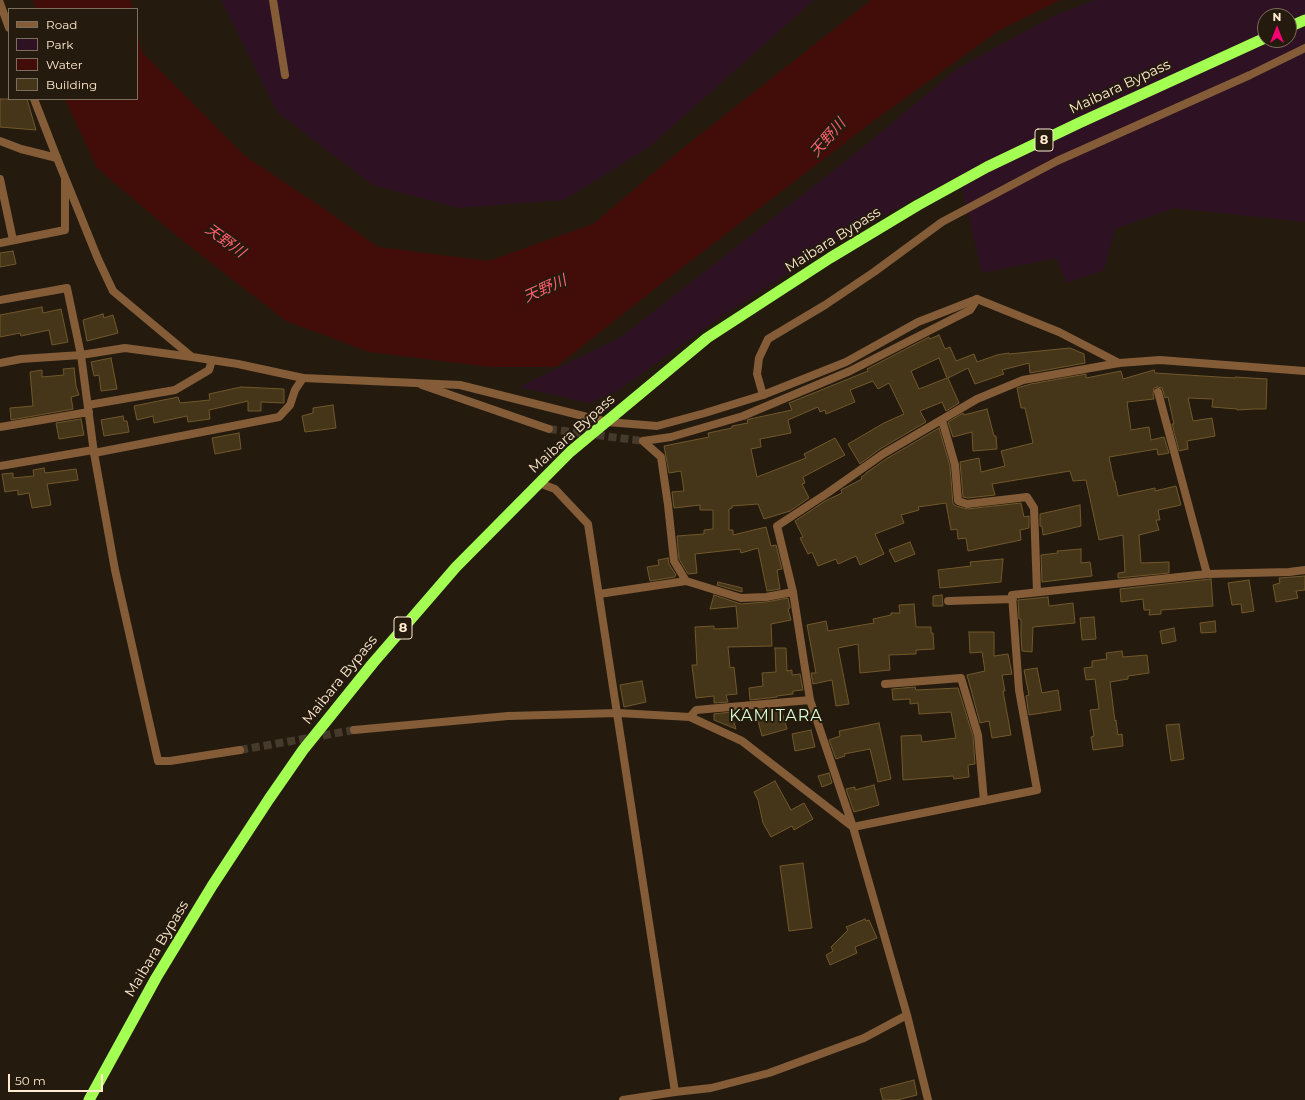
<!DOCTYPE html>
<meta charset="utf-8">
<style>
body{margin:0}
#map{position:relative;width:1305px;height:1100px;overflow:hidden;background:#241b0e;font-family:Montserrat,sans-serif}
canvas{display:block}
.legend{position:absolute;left:8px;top:8px;width:130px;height:92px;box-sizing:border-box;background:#241b0e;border:1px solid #7c6e5c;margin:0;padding:5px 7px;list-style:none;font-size:12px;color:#ffead0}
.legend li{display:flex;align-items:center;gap:8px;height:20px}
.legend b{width:20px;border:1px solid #7c6e5c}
.north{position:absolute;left:1257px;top:8px;width:40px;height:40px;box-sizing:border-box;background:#241b0e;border:1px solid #7c6e5c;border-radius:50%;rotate:0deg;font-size:11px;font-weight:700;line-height:16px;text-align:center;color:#ffead0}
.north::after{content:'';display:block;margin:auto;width:14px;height:18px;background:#fb0073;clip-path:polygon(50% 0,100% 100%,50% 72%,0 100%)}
.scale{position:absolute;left:8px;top:1074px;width:95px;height:18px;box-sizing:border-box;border:2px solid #ffead0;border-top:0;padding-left:5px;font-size:12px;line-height:14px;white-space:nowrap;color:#ffead0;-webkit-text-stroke:3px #241b0e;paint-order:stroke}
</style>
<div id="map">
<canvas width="1305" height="1100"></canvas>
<ul class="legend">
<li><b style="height:5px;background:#845c38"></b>Road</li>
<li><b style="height:11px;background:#2e1122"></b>Park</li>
<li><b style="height:11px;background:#420d09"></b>Water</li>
<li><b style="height:11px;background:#453519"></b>Building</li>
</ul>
<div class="north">N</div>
<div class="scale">50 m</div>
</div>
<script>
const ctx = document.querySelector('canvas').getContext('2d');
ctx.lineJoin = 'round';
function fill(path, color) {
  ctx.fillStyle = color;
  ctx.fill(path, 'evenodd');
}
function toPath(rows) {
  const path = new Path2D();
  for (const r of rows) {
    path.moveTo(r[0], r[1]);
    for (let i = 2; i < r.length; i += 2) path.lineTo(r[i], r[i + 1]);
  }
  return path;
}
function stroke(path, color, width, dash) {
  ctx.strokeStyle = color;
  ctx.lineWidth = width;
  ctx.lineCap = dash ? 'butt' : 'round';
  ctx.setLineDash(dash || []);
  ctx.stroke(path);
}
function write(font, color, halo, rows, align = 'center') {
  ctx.font = font + ' Montserrat,"Noto Sans JP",sans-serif';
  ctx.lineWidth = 4;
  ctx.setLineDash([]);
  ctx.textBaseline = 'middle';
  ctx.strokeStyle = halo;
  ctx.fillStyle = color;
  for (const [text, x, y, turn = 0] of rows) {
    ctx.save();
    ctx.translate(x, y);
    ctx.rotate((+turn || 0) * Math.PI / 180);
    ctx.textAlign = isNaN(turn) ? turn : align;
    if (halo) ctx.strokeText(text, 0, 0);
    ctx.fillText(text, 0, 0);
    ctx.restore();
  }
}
fill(toPath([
 [221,0,814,0,649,147,564,200,458,208,373,185,277,112],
 [1095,0,1305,0,1305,222,1174,208,1115,229,1104,270,1067,283,1056,258,982,273,959,176,852,232,723,315,619,390,590,403,519,387,621,337,856,153,957,69,1053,16],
 [1265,16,1289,16,1289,40,1265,40]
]), '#2e1122');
fill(toPath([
 [33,0,131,0,133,9,36,9],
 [871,0,1060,0,998,31,872,122,670,277,556,367,490,367,369,352,286,321,178,237,97,168,65,99,137,99,137,29,142,52,245,156,326,210,378,247,488,261,593,224,688,144]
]), '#420d09');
const building = toPath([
 [0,99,27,99,36,130,0,127,0,99],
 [13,251,16,264,0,267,0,253,13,251],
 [42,307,43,313,61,309,68,342,52,345,49,330,21,336,20,333,0,337,0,315,42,307],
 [103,314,104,318,113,315,118,333,87,341,83,320,103,314],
 [939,335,945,349,950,347,956,361,974,354,977,362,997,355,1009,353,1009,354,1070,348,1084,354,1085,363,1030,373,1029,363,1002,370,1004,374,975,384,968,368,948,378,959,403,946,411,942,402,920,411,926,422,880,449,860,464,848,444,884,423,904,414,889,383,878,389,873,381,850,390,855,402,826,414,825,410,820,412,818,407,788,420,791,433,760,439,761,447,751,449,757,477,806,458,804,454,835,438,845,455,803,477,805,483,802,484,809,498,790,511,764,519,758,504,732,506,732,508,729,509,729,530,733,530,733,535,766,527,771,546,776,545,782,569,777,570,780,589,767,591,758,548,741,553,740,549,695,554,697,573,688,574,679,559,677,536,704,534,704,530,713,529,713,510,700,510,700,505,674,508,672,492,684,491,681,471,669,473,664,446,709,437,708,433,732,428,732,426,748,423,747,420,750,419,792,410,789,403,868,371,867,369,929,337,930,339,939,335],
 [939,358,947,378,919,389,911,371,939,358],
 [111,358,117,389,101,391,99,375,94,376,91,362,111,358],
 [74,368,76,386,79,395,71,397,73,409,11,420,10,408,33,406,30,372,42,370,42,377,64,375,63,369,74,368],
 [1154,370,1155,373,1235,378,1235,377,1267,379,1266,409,1254,409,1237,410,1237,409,1212,407,1213,399,1188,398,1193,421,1212,418,1215,436,1187,441,1188,449,1179,451,1172,424,1174,424,1168,397,1165,398,1162,388,1157,387,1154,388,1153,393,1154,399,1127,402,1131,430,1149,427,1151,440,1164,437,1169,453,1158,455,1157,449,1109,457,1114,481,1115,481,1118,496,1155,488,1155,491,1176,486,1181,505,1158,510,1160,520,1156,520,1159,530,1139,535,1141,563,1169,562,1169,573,1118,578,1118,573,1125,572,1123,535,1099,540,1086,480,1073,481,1070,471,992,484,995,495,968,498,963,497,960,462,979,458,981,472,1005,466,1001,451,1033,443,1025,408,1021,408,1017,388,1031,384,1086,374,1086,378,1121,371,1123,379,1154,370],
 [241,387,284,389,284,403,261,402,261,411,248,411,248,401,209,410,210,419,188,422,187,416,154,423,153,416,137,420,134,406,178,397,180,403,210,400,209,394,241,387],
 [333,405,336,428,305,432,302,416,313,413,313,408,333,405],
 [987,409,994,436,996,436,997,449,973,451,972,432,953,437,948,422,963,413,964,415,987,409],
 [123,416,124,421,127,421,129,432,104,436,101,420,123,416],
 [81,419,84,435,59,439,56,423,81,419],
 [939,428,950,466,953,504,956,506,967,509,1021,503,1024,517,1029,516,1029,528,1020,530,1021,540,968,551,966,538,958,539,957,529,951,530,946,503,918,507,919,510,901,515,904,523,875,534,884,554,860,565,856,556,838,564,836,559,818,566,812,552,808,554,800,538,803,537,795,521,825,501,842,493,841,490,862,479,861,477,866,474,866,473,886,459,939,428],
 [239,433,241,449,215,454,212,438,239,433],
 [44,468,45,473,76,469,78,480,47,484,51,505,32,508,29,493,18,495,18,490,5,492,2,474,13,473,13,478,34,476,33,470,44,468],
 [1080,505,1081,526,1043,535,1042,526,1040,526,1040,514,1080,505],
 [910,542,915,554,895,562,889,550,910,542],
 [1081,549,1081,563,1090,562,1092,576,1042,582,1041,555,1058,553,1057,551,1081,549],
 [668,558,669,564,676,575,675,576,675,577,650,581,647,567,659,565,658,560,668,558],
 [1003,559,1001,582,940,588,938,570,971,566,970,562,1003,559],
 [1305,576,1305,590,1296,591,1298,598,1276,602,1273,585,1280,583,1279,578,1305,576],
 [1211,579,1213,606,1161,610,1161,614,1149,615,1150,610,1144,610,1143,599,1121,602,1120,589,1211,579],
 [1249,580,1254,611,1242,613,1241,604,1232,605,1228,583,1249,580],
 [718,582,742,588,742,592,717,585,718,582],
 [714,595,741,604,766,602,788,598,790,608,788,609,791,620,771,624,772,646,728,647,730,668,734,667,737,694,726,695,728,702,714,703,714,696,696,698,692,665,697,665,695,627,714,626,714,629,738,628,736,606,710,609,714,595],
 [942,595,943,606,933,606,933,596,942,595],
 [1048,597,1049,606,1073,603,1075,623,1033,627,1032,652,1022,651,1021,636,1021,619,1019,619,1018,600,1048,597],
 [914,604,916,627,931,627,931,633,933,633,934,649,916,650,916,654,889,655,890,670,860,673,858,644,838,648,849,704,836,706,832,680,813,684,811,673,816,673,807,625,826,621,828,631,874,623,873,619,891,615,891,613,900,613,899,605,914,604],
 [1094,617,1096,639,1082,640,1080,618,1094,617],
 [1215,621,1216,632,1201,633,1200,623,1215,621],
 [1174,628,1176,641,1162,644,1160,631,1174,628],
 [969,632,994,632,994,656,1008,654,1012,674,1002,675,1005,691,1003,691,1011,735,992,738,989,721,980,723,967,675,985,671,982,652,970,653,969,632],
 [775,648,786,648,787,671,792,670,792,675,800,674,803,690,793,691,793,694,777,696,777,697,750,700,749,688,763,686,762,673,776,672,775,648],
 [1122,651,1123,657,1147,655,1149,673,1128,676,1128,679,1110,682,1115,721,1116,720,1118,735,1122,734,1123,746,1093,750,1091,737,1094,736,1090,710,1099,709,1095,679,1086,680,1084,668,1092,667,1092,661,1107,659,1106,653,1122,651],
 [1037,668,1042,693,1058,690,1061,710,1029,715,1026,696,1029,695,1024,670,1037,668],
 [642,681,646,702,624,707,620,685,642,681],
 [915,687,916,690,958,688,973,736,975,764,968,765,969,777,954,779,953,776,903,780,901,736,921,735,922,742,956,738,951,712,919,714,918,703,910,704,910,699,893,700,892,689,915,687],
 [781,708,787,729,762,736,755,710,781,708],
 [731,712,736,729,714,720,714,714,731,712],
 [879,723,891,779,878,782,870,749,844,754,845,756,836,759,829,740,840,736,839,731,879,723],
 [1179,724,1184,759,1171,761,1166,725,1179,724],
 [811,730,815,747,795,751,792,734,811,730],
 [829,773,832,783,822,787,818,776,829,773],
 [775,781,791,810,804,803,813,819,794,830,792,826,771,837,763,823,758,800,754,792,775,781],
 [874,785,879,805,854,812,846,789,855,787,855,790,874,785],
 [803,863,812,928,789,931,780,866,803,863],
 [865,919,866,921,869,920,877,938,855,947,857,953,830,965,826,955,833,951,831,947,848,930,846,927,865,919],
 [914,1080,917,1095,897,1100,883,1100,880,1089,914,1080]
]);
fill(building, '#453519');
stroke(building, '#71582b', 1);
stroke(toPath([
 [549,429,643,441]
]), '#453a2b', 8, [8, 4]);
stroke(toPath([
 [240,750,354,730]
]), '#453a2b', 8, [8, 4]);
stroke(toPath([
 [273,0,285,75],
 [0,141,21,149,57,158],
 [0,179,13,240],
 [0,243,65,230,65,180],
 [0,300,67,288,81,355,94,453,115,570,158,761,170,761,240,750],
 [0,363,21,359,81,355,125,348,192,357],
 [422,385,549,429],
 [1158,392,1207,574],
 [763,395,757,374,759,358,768,339,825,305,874,272,942,222,1057,161,1250,75,1305,48],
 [88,405,175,390,209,370,212,360],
 [942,420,955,465,958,501,967,504,1027,497,1034,508,1037,592],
 [0,427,89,412],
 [643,441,671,437,743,416,850,371,970,310,977,299],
 [643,441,661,457,668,505,674,561,686,581],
 [94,453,279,417,290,405,295,390,303,378],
 [0,466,93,450],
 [539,483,555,489,588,524,675,1092],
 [599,594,686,581,741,598,766,597,793,592],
 [948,601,1013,599],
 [885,684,961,678,978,735,984,801],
 [690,717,696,710,810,700],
 [354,730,508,716,618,713,690,717,742,741,853,827,1037,790,1019,690,1012,595,1207,574,1289,572,1305,570],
 [623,1100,675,1092,711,1088,769,1073,864,1038,907,1015],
 [928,1100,907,1015,853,827,810,700,793,592,777,526,826,494,883,454,977,399,1023,380,1119,363,1160,360,1305,371]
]), '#845c38', 8);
stroke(toPath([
 [0,3,9,28],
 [34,99,57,158,98,259,113,291,192,357,238,364,303,378,460,385,607,422,657,426,705,413,763,395,846,362,918,322,977,299,1059,332,1119,363]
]), '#845c38', 8);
stroke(toPath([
 [1289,27,1305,20],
 [89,1100,156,978,212,886,269,799,303,750,373,663,456,567,570,452,707,338,830,258,918,205,987,167,1079,123,1265,38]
]), '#a3ff51', 11);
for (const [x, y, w] of [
 [1044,140,18],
 [403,628,18]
]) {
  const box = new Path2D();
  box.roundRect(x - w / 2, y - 11, w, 22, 3);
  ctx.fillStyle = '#241b0e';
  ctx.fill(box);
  stroke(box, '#ffead0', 1);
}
write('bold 13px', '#ffead0', null, [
 ["8",1044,140],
 ["8",403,628]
]);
write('14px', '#ffead0', '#241b0e', [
 ["Maibara Bypass",1120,87,-25],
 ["Maibara Bypass",833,240,-32],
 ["Maibara Bypass",572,434,-42],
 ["Maibara Bypass",340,680,-51],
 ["Maibara Bypass",157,949,-59]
]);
write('italic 15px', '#ff5e6e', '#241b0e', [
 ["天野川",828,138,-49],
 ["天野川",225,241,36],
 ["天野川",545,289,-24]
]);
ctx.letterSpacing = '1px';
write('16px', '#dbffd2', '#241b0e', [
 ["KAMITARA",776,716]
]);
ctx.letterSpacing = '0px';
</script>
